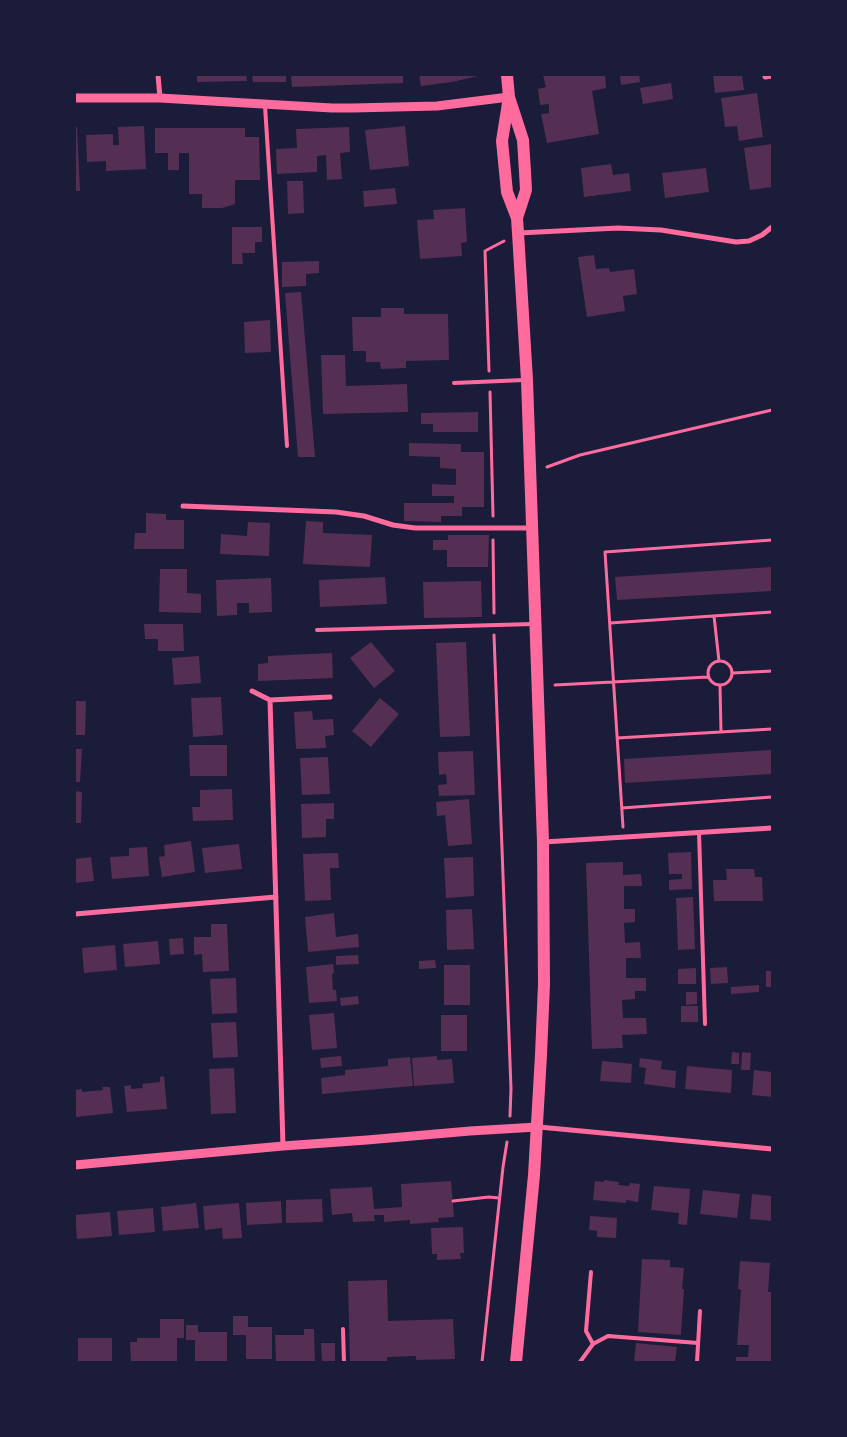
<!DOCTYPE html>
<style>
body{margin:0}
#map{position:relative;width:847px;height:1437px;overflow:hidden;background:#1b1b3a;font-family:"PT Serif",serif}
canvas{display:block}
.frame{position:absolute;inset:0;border:76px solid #1b1b3a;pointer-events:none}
</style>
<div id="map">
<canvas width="847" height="1437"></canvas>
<div class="frame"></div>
</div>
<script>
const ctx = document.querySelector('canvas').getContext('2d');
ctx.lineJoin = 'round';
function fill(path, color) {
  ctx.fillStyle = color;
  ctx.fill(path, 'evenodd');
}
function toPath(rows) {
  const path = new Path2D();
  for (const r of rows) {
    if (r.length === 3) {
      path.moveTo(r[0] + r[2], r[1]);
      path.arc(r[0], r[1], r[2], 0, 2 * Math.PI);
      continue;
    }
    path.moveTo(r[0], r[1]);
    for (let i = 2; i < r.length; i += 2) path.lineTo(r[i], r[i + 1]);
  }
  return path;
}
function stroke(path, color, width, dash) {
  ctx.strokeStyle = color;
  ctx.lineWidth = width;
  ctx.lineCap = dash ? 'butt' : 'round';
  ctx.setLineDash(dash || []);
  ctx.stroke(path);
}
fill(toPath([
 [197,75,246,75,247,81,197,82],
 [252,75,286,75,286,82,253,82],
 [291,75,403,75,403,83,292,87],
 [419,75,478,75,478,76,452,82,421,86],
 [543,75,605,75,606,88,592,91,599,134,547,143,541,114,549,113,549,104,540,105,538,89,546,87],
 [620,75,639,75,640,82,621,85],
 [713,75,742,75,744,90,715,93],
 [671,83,673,99,643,104,640,88],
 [757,93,763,137,739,141,737,126,725,127,721,98],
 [144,126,146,169,106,171,106,161,87,162,86,135,113,134,113,145,119,145,118,127],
 [405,126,409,166,370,170,365,130],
 [75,127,77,127,80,191,75,191],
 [349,127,350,152,340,153,342,179,327,180,326,155,317,156,317,172,277,174,276,149,297,148,296,129],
 [155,128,245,128,245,137,259,137,260,180,235,180,235,204,222,208,202,208,202,194,189,194,189,153,179,153,179,170,168,170,168,153,155,153],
 [772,144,772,187,750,190,744,148],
 [611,164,613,175,629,173,631,191,584,197,581,168],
 [706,168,709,192,665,198,662,173],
 [287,181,303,181,304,213,288,214],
 [395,188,397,204,364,207,363,191],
 [465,208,467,242,461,243,462,256,420,259,417,220,434,219,433,210],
 [232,227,262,227,262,242,255,242,255,253,242,253,243,264,232,264],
 [594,255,596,269,609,268,610,272,634,269,637,294,623,296,625,311,587,317,578,257],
 [319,261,319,273,306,274,306,286,282,287,282,262],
 [301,292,315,457,298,457,285,293],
 [381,308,404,308,404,314,448,314,449,360,406,361,406,368,381,369,380,362,366,362,366,351,353,351,352,317,381,317],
 [270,320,271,352,245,353,244,322],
 [321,355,345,355,346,386,407,384,408,412,323,414],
 [478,412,478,432,433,432,433,424,421,424,421,413],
 [409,443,461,444,461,452,484,452,484,507,462,507,462,516,441,516,441,522,404,521,404,503,454,503,454,496,432,496,432,484,456,485,456,469,440,468,440,457,409,456],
 [146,513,166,514,166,520,184,520,184,549,134,549,135,533,146,533],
 [306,521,323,522,323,533,372,535,370,567,303,564],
 [248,522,270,523,269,556,220,554,221,534,247,536],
 [448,535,489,535,488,567,447,567,447,550,433,550,433,540,448,540],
 [772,567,772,591,617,600,615,577],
 [160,569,187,569,187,593,201,594,201,613,159,612],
 [385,577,387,604,320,607,319,580],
 [271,578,272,612,249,613,249,603,237,603,237,615,217,616,216,580],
 [481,581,482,617,424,618,423,582],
 [144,624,183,624,184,651,158,651,158,639,145,639],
 [371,642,395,671,374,688,350,658],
 [466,642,470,736,440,737,436,643],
 [332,653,333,678,258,681,258,664,268,663,268,656],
 [199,656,201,683,174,685,172,658],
 [221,697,223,735,193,737,191,698],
 [380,698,399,714,371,747,352,731],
 [75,701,86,701,85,735,75,735],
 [312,711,313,720,333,719,334,735,325,736,326,748,296,749,294,712],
 [189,745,227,745,227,776,190,776],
 [75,749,82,749,80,782,75,782],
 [772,750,772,774,625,783,624,759],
 [473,751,475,795,439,796,438,785,447,784,446,774,439,775,438,752],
 [328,757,330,794,302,795,300,758],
 [232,789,233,820,193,821,192,807,200,807,200,790],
 [75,791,82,792,81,823,75,823],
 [469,799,472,844,448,846,445,815,437,816,436,802],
 [334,803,334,819,326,819,326,837,302,838,301,804],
 [191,841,195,872,162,877,159,857,165,856,164,845],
 [239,844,242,869,205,873,202,848],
 [147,847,149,876,112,879,110,857,129,856,129,848],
 [691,852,692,889,669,890,669,880,682,879,682,874,669,874,668,853],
 [338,853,339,868,330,868,331,900,305,901,303,854],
 [91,857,94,881,75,883,75,859],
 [473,857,474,896,446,898,444,858],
 [623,862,623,875,641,874,642,886,624,886,624,909,635,909,635,922,624,923,625,943,640,942,641,958,626,958,626,978,646,978,646,991,635,991,635,999,622,1000,623,1018,646,1018,647,1034,622,1035,623,1048,592,1049,586,863],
 [726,869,754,869,755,877,762,877,763,901,714,901,713,880,727,880],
 [693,897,695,949,678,950,676,898],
 [472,909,474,949,447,950,446,910],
 [334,913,336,937,358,934,359,947,308,952,305,917],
 [211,924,227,924,229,971,203,972,202,954,194,955,194,937,211,937],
 [183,938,184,954,170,955,169,939],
 [158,941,160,964,125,967,123,944],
 [115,945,117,970,84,973,82,948],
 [358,955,359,964,336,965,336,956],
 [435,960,436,968,419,969,419,961],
 [333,964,334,973,332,974,333,990,336,990,337,1001,309,1003,306,967],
 [444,965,470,965,470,1005,444,1005],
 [727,967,728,983,711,984,710,968],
 [696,968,696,984,678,984,678,969],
 [766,971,772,971,772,987,766,987],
 [236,978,237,1013,212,1014,210,979],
 [759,985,759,992,731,994,731,987],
 [686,992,697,992,697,1004,686,1005],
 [358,996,359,1004,341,1006,340,998],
 [681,1006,698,1006,698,1022,681,1022],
 [334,1013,337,1048,312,1050,309,1015],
 [441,1015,467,1015,467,1051,441,1051],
 [236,1022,238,1057,213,1058,211,1023],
 [732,1052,739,1053,739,1064,731,1064],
 [742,1052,751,1053,750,1070,741,1070],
 [341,1056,342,1066,321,1068,320,1058],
 [437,1056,437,1060,452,1059,454,1083,414,1086,412,1058],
 [410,1057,413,1086,322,1094,321,1078,345,1075,345,1070,388,1066,388,1059],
 [640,1058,662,1061,661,1069,676,1071,675,1088,644,1084,646,1068,639,1067],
 [602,1061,632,1064,631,1083,600,1081],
 [687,1066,732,1070,731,1093,685,1089],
 [234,1068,236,1113,211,1114,209,1069],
 [754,1070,772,1072,772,1097,752,1095],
 [164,1076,167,1109,127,1112,124,1086,131,1085,131,1089,143,1088,142,1084,160,1082,160,1077],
 [102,1087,110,1087,113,1113,76,1117,75,1090,82,1089,82,1092,103,1090],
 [604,1180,619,1182,618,1185,629,1186,630,1183,640,1184,638,1202,626,1200,626,1203,593,1200,595,1181,604,1182],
 [451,1181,454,1217,438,1218,439,1222,410,1224,410,1220,384,1222,384,1215,374,1215,375,1221,353,1222,352,1213,332,1215,330,1189,372,1187,374,1209,402,1207,401,1184],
 [654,1186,690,1189,687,1225,678,1224,679,1213,651,1210],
 [703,1190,740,1194,737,1218,700,1214],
 [752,1194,772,1196,772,1221,750,1219],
 [322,1199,323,1222,286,1223,286,1200],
 [281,1201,282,1223,247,1225,246,1203],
 [196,1203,199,1228,163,1231,161,1207],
 [239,1203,242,1238,223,1239,222,1228,205,1230,203,1206],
 [153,1208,155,1232,119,1235,117,1211],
 [110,1212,112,1236,77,1239,75,1215],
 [590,1216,617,1218,616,1238,597,1237,597,1231,589,1230],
 [463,1227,464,1253,460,1253,461,1259,437,1260,437,1254,432,1254,431,1228],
 [642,1259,670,1260,670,1267,684,1268,682,1289,684,1289,681,1335,638,1332],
 [740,1261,770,1263,768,1292,772,1292,772,1362,736,1362,736,1357,748,1357,749,1345,737,1345,741,1290,738,1289],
 [387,1280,388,1321,453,1319,455,1359,416,1360,416,1356,387,1357,387,1362,350,1362,348,1281],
 [233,1316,248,1316,248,1327,272,1327,272,1359,246,1359,246,1335,233,1335],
 [160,1319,184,1319,184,1338,177,1338,177,1362,131,1362,130,1342,137,1342,137,1338,160,1338],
 [186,1325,198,1325,198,1332,227,1332,227,1361,195,1361,195,1340,186,1340],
 [304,1329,314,1329,315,1362,276,1362,275,1335,304,1335],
 [78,1338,112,1338,112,1362,78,1362],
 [321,1343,335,1343,335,1361,322,1361],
 [636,1343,677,1347,675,1362,634,1362]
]), '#542f53');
stroke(toPath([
 [489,371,485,251,504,241],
 [490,392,493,516],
 [547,467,580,455,772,410],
 [493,540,494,613],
 [714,616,719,661],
 [610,623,772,612],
 [494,635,511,1089,510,1116],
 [720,673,12],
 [733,673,772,671],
 [555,685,708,677],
 [720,686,721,732],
 [617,738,772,729],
 [622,808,772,797],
 [623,827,605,552,772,540],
 [453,1201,489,1197,499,1198],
 [482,1362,503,1167,507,1142]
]), '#ff6b9d', 3);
stroke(toPath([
 [265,106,287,446],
 [454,383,524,380],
 [317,630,533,624],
 [699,832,705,1024],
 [591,1272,586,1331,593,1344],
 [343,1329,344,1362],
 [580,1362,593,1344,608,1336,698,1343],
 [697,1362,700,1311]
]), '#ff6b9d', 4);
stroke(toPath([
 [158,75,160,98],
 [765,77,772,76],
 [519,233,618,228,661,230,736,242,749,241,762,235,772,227],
 [183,506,336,512,364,516,393,525,415,528,531,528],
 [252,691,270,700,330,697],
 [270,700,283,1146],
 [544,842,772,828],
 [75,914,276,897],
 [539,1127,772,1149]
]), '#ff6b9d', 5);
stroke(toPath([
 [75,98,160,98,332,108,353,108,437,106,509,97],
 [75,1165,283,1146,367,1140,470,1131,537,1127]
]), '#ff6b9d', 9);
stroke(toPath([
 [507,75,509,97,523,140,525,172,526,190,517,218],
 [509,97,502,141,507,192,517,218,518,233,527,380,543,842,544,984,541,1055,534,1175,516,1362]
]), '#ff6b9d', 12);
</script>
